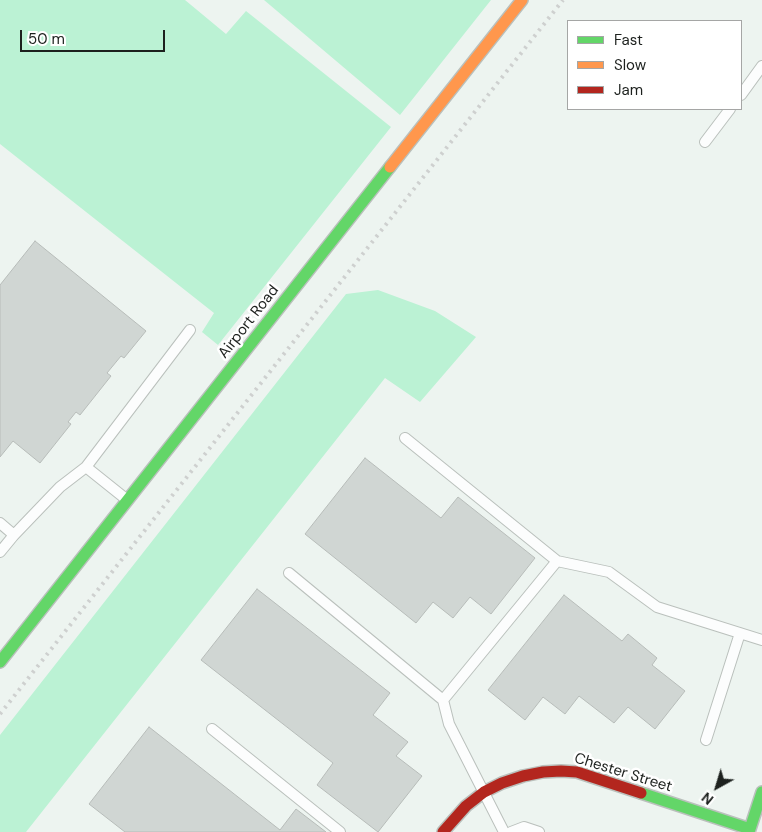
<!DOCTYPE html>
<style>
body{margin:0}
#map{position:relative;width:762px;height:832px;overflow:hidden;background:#edf4f0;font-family:"DM Sans",sans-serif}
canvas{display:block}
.legend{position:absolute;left:567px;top:20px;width:175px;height:90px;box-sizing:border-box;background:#fff;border:1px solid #a5a6a5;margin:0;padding:6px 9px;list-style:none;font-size:15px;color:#1d211e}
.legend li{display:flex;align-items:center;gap:10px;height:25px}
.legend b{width:25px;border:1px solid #a5a6a5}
.north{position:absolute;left:692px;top:762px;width:50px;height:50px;-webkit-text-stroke:4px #fff;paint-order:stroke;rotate:219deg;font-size:14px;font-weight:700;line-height:20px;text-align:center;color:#1d211e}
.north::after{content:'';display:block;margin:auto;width:18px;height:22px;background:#1d211e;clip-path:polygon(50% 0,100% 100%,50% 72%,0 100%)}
.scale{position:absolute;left:20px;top:30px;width:145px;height:22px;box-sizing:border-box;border:2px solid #1d211e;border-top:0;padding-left:6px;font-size:15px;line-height:18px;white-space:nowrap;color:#1d211e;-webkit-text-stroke:4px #fff;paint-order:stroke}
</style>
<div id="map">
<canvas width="762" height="832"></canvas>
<ul class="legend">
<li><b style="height:6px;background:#63d668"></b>Fast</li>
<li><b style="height:6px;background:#ff974d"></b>Slow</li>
<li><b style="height:6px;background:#b3261e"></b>Jam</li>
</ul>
<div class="north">N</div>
<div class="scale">50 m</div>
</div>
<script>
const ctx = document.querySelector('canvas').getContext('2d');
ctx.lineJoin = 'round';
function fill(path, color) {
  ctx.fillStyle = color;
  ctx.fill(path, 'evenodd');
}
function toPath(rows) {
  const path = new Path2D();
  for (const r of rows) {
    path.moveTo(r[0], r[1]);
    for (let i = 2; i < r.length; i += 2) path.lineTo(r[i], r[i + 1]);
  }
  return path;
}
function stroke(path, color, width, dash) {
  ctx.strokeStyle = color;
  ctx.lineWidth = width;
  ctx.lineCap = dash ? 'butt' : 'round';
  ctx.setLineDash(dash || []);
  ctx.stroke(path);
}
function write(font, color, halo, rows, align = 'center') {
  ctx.font = font + ' "DM Sans",sans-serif';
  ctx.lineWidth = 5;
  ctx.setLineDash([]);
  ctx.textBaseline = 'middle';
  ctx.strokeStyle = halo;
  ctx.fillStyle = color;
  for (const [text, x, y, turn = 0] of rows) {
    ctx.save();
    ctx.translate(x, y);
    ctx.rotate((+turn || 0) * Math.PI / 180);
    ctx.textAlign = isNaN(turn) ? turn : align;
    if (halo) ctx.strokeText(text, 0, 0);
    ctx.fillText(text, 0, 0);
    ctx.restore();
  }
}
fill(toPath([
 [0,0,185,0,226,34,246,11,391,127,218,345,202,332,214,313,0,144],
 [264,0,491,0,400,115],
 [378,290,435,311,476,337,420,402,385,378,26,832,0,832,0,735,346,294]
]), '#bbf2d4');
const building = toPath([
 [35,241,146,331,124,358,121,356,107,373,111,376,80,415,76,412,68,422,71,424,40,463,13,441,0,457,0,285,35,241],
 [365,458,441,518,458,497,535,558,491,614,470,597,453,618,433,602,416,623,305,534,365,458],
 [257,589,390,693,373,715,408,742,396,756,422,776,378,832,317,785,333,763,201,660,257,589],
 [564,595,622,641,628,634,657,658,652,665,685,691,655,729,628,707,614,723,579,696,565,714,543,697,525,720,488,690,564,595],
 [149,727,280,830,296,809,326,832,125,832,89,804,149,727]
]);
fill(building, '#d0d6d3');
stroke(building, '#b7bcb9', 1);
const lane = toPath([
 [741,95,762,66],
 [705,142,730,109],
 [405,438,557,561],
 [86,467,126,499],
 [0,523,14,535,60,487,86,467,190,330],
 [0,552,14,535],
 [289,573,443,700],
 [212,729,340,832],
 [706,740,740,633],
 [504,832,449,724,443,700,557,561,609,572,657,607,762,640],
 [511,832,524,827,539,832]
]);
const fast = toPath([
 [0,662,390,167],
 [641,793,750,829],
 [749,832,762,792]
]);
const slow = toPath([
 [390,167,522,0]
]);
const jam = toPath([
 [443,832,466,806,484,792,502,783,523,776,543,772,561,771,577,772,641,793]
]);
stroke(lane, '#bac0bc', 12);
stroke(fast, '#bac0bc', 14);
stroke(slow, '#bac0bc', 14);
stroke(jam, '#bac0bc', 14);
stroke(lane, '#fcfdfd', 10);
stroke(fast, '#63d668', 11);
stroke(slow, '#ff974d', 11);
stroke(jam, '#b3261e', 11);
stroke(toPath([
 [0,714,563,0]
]), '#ced0cf', 4, [2.5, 5]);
write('15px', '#1d211e', '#fff', [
 ["Airport Road",249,322,-52],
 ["Chester Street",623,773,17]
]);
</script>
